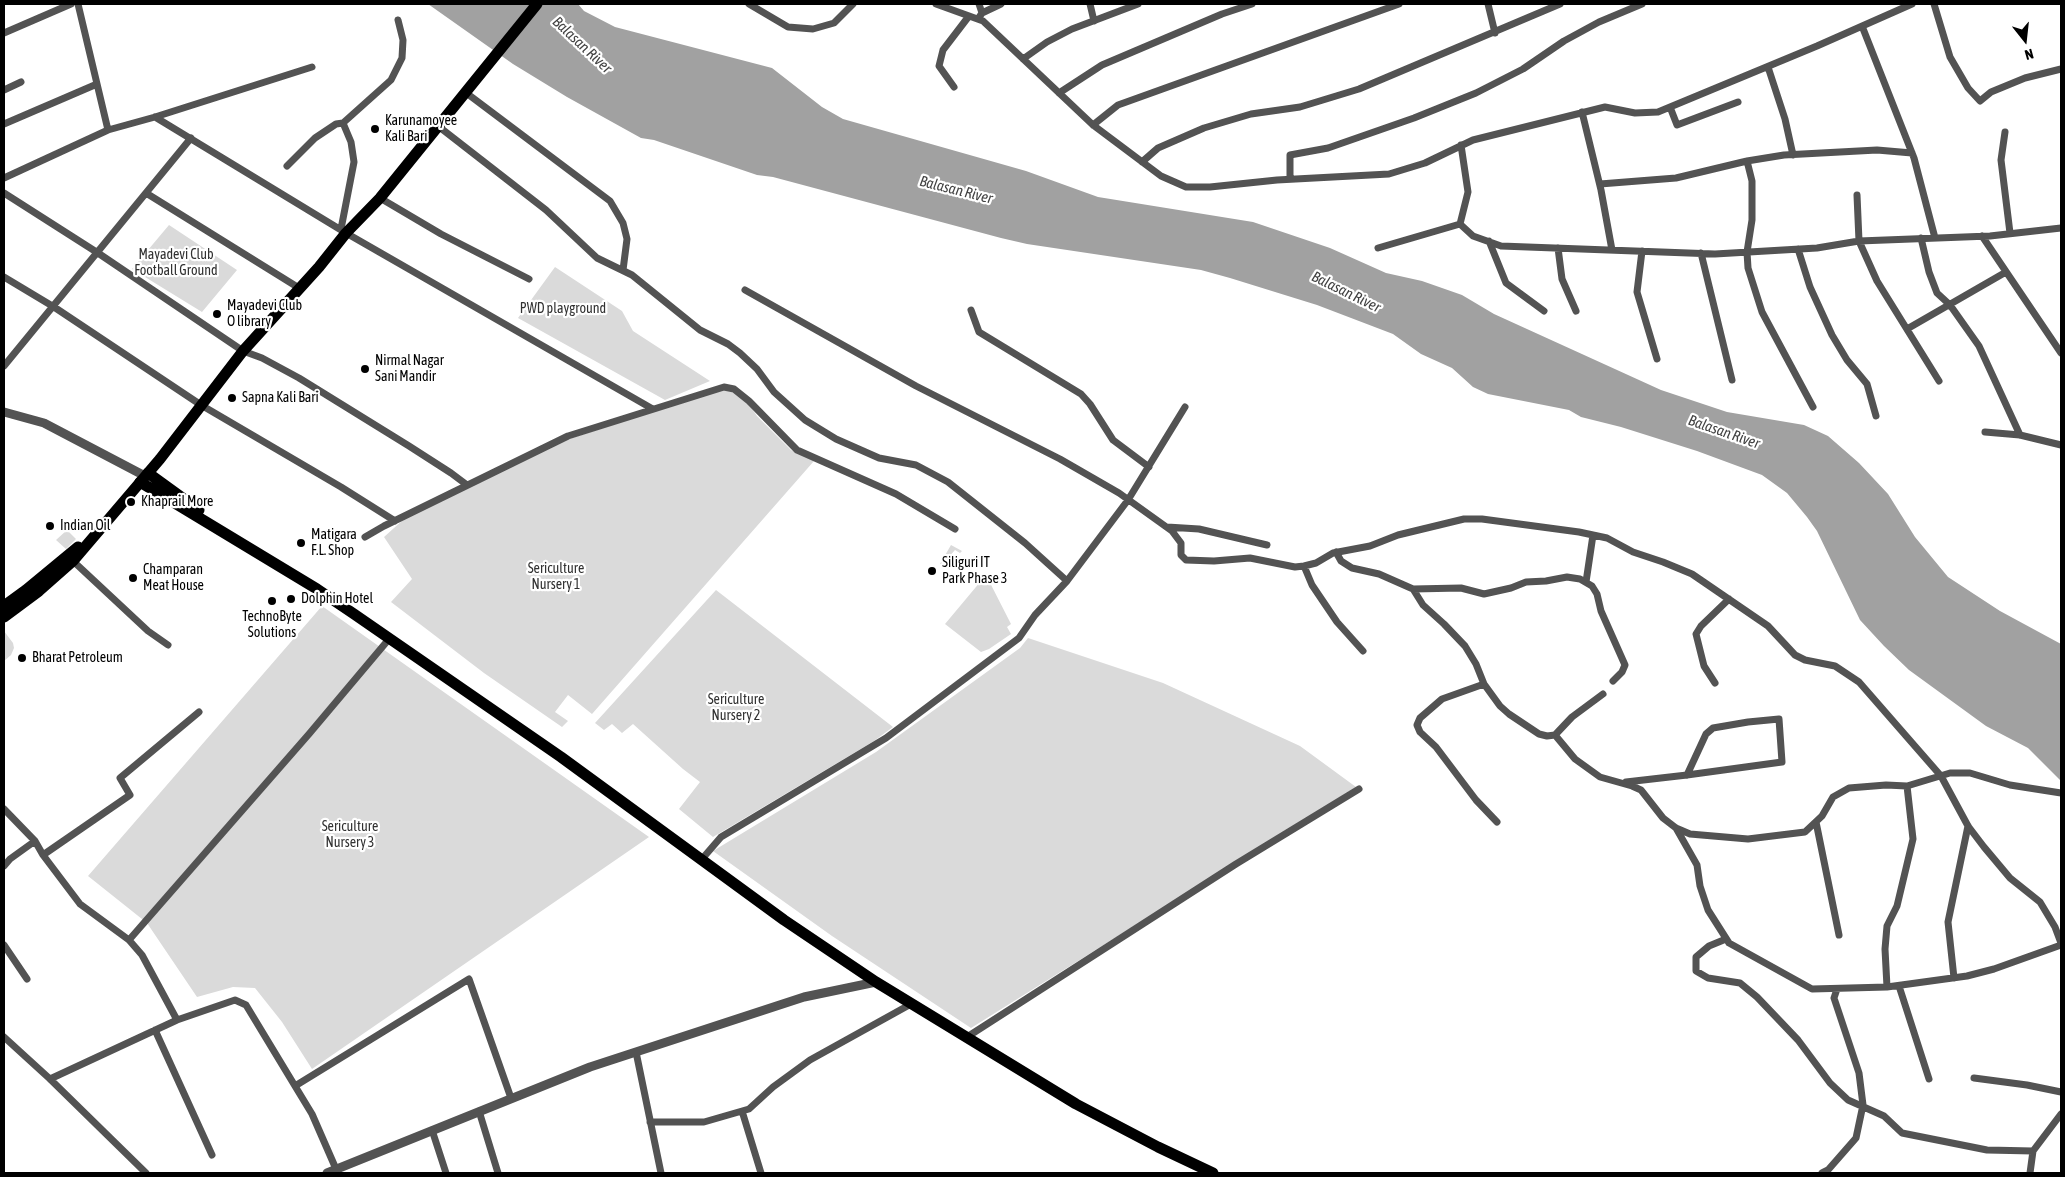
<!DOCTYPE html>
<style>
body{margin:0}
#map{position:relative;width:2065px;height:1177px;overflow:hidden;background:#fff;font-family:"Asap Condensed",sans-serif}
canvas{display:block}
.frame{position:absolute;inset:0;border:5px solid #000;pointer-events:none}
.north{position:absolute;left:2000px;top:15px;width:50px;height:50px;-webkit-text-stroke:4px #fff;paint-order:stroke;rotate:164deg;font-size:14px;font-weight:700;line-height:20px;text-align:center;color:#000}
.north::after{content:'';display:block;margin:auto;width:18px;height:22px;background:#000;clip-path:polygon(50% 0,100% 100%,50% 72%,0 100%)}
</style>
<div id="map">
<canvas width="2065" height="1177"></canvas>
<div class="frame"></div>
<div class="north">N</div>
</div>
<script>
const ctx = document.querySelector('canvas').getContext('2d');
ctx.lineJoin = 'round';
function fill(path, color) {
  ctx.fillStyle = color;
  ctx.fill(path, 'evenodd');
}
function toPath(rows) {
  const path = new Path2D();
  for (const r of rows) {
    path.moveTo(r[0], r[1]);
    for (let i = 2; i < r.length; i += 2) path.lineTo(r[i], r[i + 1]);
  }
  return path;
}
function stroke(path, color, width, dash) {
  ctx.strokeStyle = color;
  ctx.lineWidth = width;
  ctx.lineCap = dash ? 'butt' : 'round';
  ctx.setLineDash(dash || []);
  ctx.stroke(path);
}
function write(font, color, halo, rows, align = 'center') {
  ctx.font = font + ' "Asap Condensed",sans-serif';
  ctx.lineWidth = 4.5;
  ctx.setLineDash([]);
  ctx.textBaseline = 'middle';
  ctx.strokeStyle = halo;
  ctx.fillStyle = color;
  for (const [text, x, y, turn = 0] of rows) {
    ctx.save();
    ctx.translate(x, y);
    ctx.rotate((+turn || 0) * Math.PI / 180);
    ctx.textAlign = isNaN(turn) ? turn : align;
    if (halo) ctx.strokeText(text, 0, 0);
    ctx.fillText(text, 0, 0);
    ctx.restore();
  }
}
fill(toPath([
 [169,225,237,270,202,312,132,269],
 [555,267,622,311,633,331,710,381,665,400,518,318],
 [723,389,731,391,746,400,757,416,791,450,814,461,592,714,568,695,555,712,568,721,562,727,484,673,391,602,412,579,384,537,404,519,566,440],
 [67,530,76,539,66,549,56,540],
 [951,545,962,551,960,553,955,550,946,560,947,562,944,566,940,564],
 [986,575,1011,624,1007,627,1011,634,989,649,981,652,945,624],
 [716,590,893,727,874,741,713,837,679,809,700,782,683,769,633,724,622,733,612,724,604,730,595,723],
 [322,606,649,837,312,1069,282,1022,255,988,233,987,197,997,147,923,88,876],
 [4,631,13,643,14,648,11,655,4,661],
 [1028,638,1163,683,1300,746,1356,787,971,1028,832,936,713,851,876,752,1020,648]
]), '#dadada');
fill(toPath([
 [428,4,578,4,584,11,615,27,772,68,822,107,843,119,1026,171,1098,197,1253,222,1330,248,1386,273,1422,281,1462,295,1494,314,1661,390,1727,412,1804,425,1828,436,1859,463,1888,494,1915,537,1948,577,2000,611,2061,644,2061,781,2028,748,1986,726,1909,670,1884,646,1860,620,1817,531,1807,517,1787,493,1762,475,1697,451,1621,427,1581,417,1569,410,1488,394,1473,387,1452,368,1421,354,1393,334,1317,305,1230,278,1201,270,1027,244,1001,238,773,177,757,175,654,140,641,138,567,97,513,64]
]), '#a1a1a1');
stroke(toPath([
 [78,4,108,130],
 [749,4,788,27,813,29,834,23,853,4],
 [936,4,983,21,1093,125,1161,176,1186,187,1210,187,1277,180,1389,174,1425,163,1473,140,1605,107,1635,113,1658,112,1817,46,1912,4],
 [979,4,982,13],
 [1090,4,1094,21],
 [1488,4,1495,33],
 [1934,4,1950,57,1968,88,1980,101,1991,92,2025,78,2061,69],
 [978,19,982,13,1001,4],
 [1862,26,1914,158,1935,238],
 [4,33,71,4],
 [1023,59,1047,42,1072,29,1138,4],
 [1768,67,1785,119,1793,155],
 [954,87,939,66,943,50,969,16],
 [4,90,21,82],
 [465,92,610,201,623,223,627,239,623,270],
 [1059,93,1102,65,1222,14,1252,4],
 [1670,107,1677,125,1738,102],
 [1582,112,1601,190,1612,250],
 [155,117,346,233,651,408],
 [4,124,97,84],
 [1093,125,1118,105,1399,4],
 [438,126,546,210,597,258,632,275,700,330,728,344,740,353,757,369,774,392,805,420,836,439,879,458,916,465,948,482,1025,543,1067,581],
 [2005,132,2001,160,2010,233],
 [1747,161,1752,181,1752,220,1747,252,1748,268,1762,312,1813,407],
 [1142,162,1158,148,1204,128,1251,114,1300,107,1359,89,1560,4],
 [287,166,315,138,336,124,343,123],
 [4,178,108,130,155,117,312,67],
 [1290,179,1290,155,1328,148,1414,118,1476,93,1523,69,1564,41,1599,22,1642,4],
 [1600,184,1676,178,1747,161,1784,155,1877,150,1912,153],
 [4,193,98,253,243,351,262,358,299,378,409,446,451,473,467,485],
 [146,193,299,288],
 [1857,195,1859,241,1877,281,1939,381],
 [380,198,441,234,529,279],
 [1460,224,1468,192,1461,145],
 [341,229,354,162,351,142,343,123,391,80,402,58,403,40,398,20],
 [1982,236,2061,353],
 [1921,238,1929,272,1937,293,1950,305,1979,346,2020,435],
 [1489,241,1506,283,1544,311],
 [1378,248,1460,224,1473,236,1501,246,1715,254,1817,248,1859,241,1990,236,2061,228],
 [1558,248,1562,279,1576,311],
 [1798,249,1810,287,1832,335,1847,360,1867,384,1876,416],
 [1642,251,1637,292,1657,359],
 [1701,253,1732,380],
 [4,277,54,307,201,405,341,487,395,521],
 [745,290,916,386,1060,459,1119,493,1172,531,1181,543,1181,555,1186,560,1214,561,1250,558,1295,567,1304,566,1316,563,1333,553,1370,546,1398,535,1464,519,1482,519,1579,532,1607,538,1633,552,1663,562,1692,574,1768,626,1795,655,1805,660,1835,666,1859,682,1941,776,1968,826,1984,847,2010,878,2040,902,2055,927,2061,943],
 [971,310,979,332,1081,394,1090,404,1113,440,1149,467],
 [1907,329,2006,272],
 [4,366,191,138],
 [1985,432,2020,435,2061,445],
 [1167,527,1199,529,1267,545],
 [365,537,384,526,568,436,724,387,734,389,749,401,797,450,896,494,955,529],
 [1336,552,1341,561,1352,568,1379,574,1413,589,1461,588,1484,594,1511,588,1526,582,1546,581,1567,577,1580,579,1592,586,1597,594,1601,611,1625,665,1622,672,1613,681],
 [73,561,148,631,168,645],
 [1304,566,1312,585,1337,622,1363,651],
 [1586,582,1593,535],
 [1413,589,1423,605,1444,624,1465,646,1476,664,1484,684,1500,706,1509,714,1539,734,1547,736,1555,735,1575,759,1600,777,1632,786,1641,790,1663,818,1676,828,1690,834,1748,839,1805,832,1822,816,1833,797,1849,788,1886,785,1907,786,1950,773,1970,773,2010,785,2061,793],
 [1715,683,1704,666,1696,634,1701,626,1729,599],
 [1484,684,1442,699,1420,718,1417,725,1420,732,1436,747,1476,800,1497,822],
 [1555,735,1572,717,1603,694],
 [1626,782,1687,775,1782,762,1779,719,1748,722,1713,728,1706,734,1687,775],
 [4,809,35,841,43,855,80,904,129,940,142,955,177,1020],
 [1816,822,1839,935],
 [1676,828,1697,865,1700,886,1708,910,1729,943,1812,989,1887,987,1967,976,1994,969,2061,945],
 [43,855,130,795,120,778,199,712],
 [702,859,721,837,886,738,1019,638,1035,615,1067,581,1128,500,1185,407],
 [4,866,10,859,35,841],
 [1726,939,1709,946,1696,957,1696,971,1708,978,1740,983,1757,997,1798,1040,1830,1083,1848,1100,1884,1116,1902,1133,1987,1150,2033,1151],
 [129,940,309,734,389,639],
 [4,945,27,979],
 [1954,978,1948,922,1968,826],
 [1899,986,1929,1079],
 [1887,987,1885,949,1887,926,1897,906,1913,839,1907,786],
 [155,1030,212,1155],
 [4,1037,50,1079,146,1173],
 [967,1037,1236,864,1359,789],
 [636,1052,661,1173],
 [1974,1078,2027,1085,2061,1092],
 [50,1079,177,1020,235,1000,246,1005,295,1086,312,1114,336,1169],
 [295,1086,469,979,511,1098],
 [479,1111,498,1173],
 [742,1111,761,1173],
 [650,1122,704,1122,749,1109,773,1087,810,1060,911,1004],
 [432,1130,446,1173],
 [1822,1173,1828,1170,1856,1138,1863,1105,1859,1073,1834,998,1837,989],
 [2030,1173,2033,1151,2061,1114]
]), '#535353', 7);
stroke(toPath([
 [4,412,44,423,145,476],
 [327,1173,590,1067,804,997,876,982]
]), '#535353', 9);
stroke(toPath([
 [148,473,199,510],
 [140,482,317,589,354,614,561,757,784,920,876,982,1076,1104,1158,1147,1213,1173]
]), '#000', 11);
stroke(toPath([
 [4,606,26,590,78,547],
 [4,617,39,591,73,561,160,459,243,351,319,267,346,233,380,198,537,4]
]), '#000', 11);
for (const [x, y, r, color] of [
 [375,129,5,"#000"],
 [217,314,5,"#000"],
 [365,369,5,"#000"],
 [232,398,5,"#000"],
 [131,502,5,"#000"],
 [50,526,5,"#000"],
 [301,543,5,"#000"],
 [932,571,5,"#000"],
 [133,578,5,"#000"],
 [291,599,5,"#000"],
 [272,601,5,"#000"],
 [22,658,5,"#000"]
]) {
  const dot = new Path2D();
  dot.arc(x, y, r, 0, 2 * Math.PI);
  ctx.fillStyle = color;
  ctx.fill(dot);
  stroke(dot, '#fff', 2);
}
write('14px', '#000', '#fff', [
 ["Karunamoyee",385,121],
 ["Kali Bari",385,137],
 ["Mayadevi Club",227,306],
 ["O library",227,322],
 ["Nirmal Nagar",375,361],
 ["Sani Mandir",375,377],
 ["Sapna Kali Bari",242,398],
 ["Khaprail More",141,502],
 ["Indian Oil",60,526],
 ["Matigara",311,535],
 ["F.L. Shop",311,551],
 ["Siliguri IT",942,563],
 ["Park Phase 3",942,579],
 ["Champaran",143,570],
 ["Meat House",143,586],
 ["Dolphin Hotel",301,599],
 ["TechnoByte",272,617,"center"],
 ["Solutions",272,633,"center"],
 ["Bharat Petroleum",32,658]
], 'left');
write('14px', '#313131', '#fff', [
 ["Mayadevi Club",176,255],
 ["Football Ground",176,271],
 ["PWD playground",563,309],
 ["Sericulture",556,569],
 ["Nursery 1",556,585],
 ["Sericulture",736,700],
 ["Nursery 2",736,716],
 ["Sericulture",350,827],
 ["Nursery 3",350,843]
]);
write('italic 15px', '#424242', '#fff', [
 ["Balasan River",582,45,43],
 ["Balasan River",956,190,14],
 ["Balasan River",1346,292,26],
 ["Balasan River",1724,432,19]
]);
</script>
